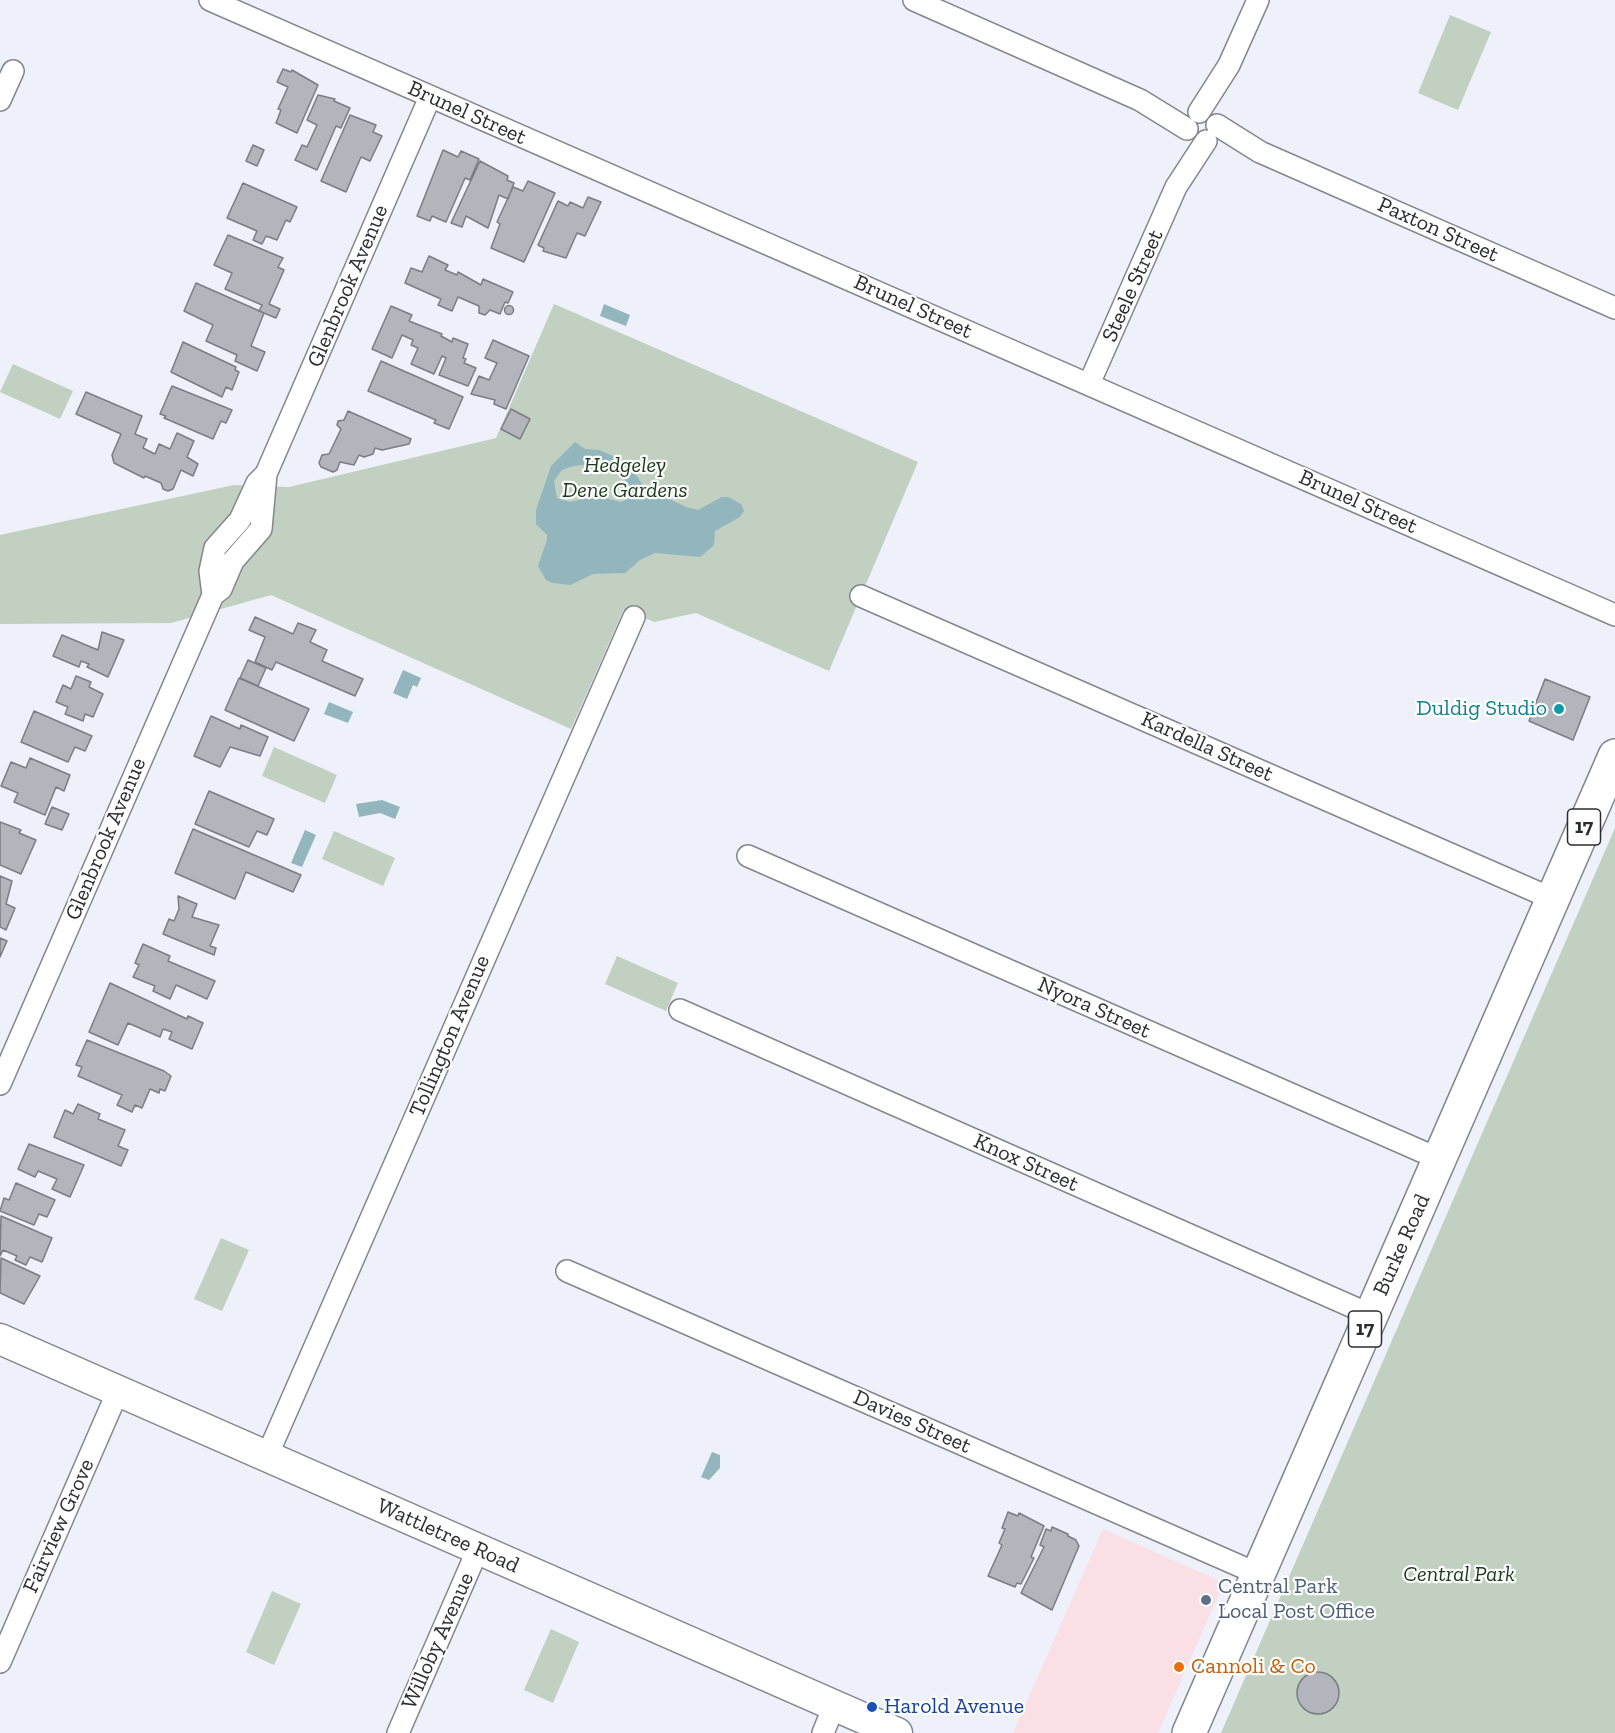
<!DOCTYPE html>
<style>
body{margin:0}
canvas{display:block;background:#eef1f9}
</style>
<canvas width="1615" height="1733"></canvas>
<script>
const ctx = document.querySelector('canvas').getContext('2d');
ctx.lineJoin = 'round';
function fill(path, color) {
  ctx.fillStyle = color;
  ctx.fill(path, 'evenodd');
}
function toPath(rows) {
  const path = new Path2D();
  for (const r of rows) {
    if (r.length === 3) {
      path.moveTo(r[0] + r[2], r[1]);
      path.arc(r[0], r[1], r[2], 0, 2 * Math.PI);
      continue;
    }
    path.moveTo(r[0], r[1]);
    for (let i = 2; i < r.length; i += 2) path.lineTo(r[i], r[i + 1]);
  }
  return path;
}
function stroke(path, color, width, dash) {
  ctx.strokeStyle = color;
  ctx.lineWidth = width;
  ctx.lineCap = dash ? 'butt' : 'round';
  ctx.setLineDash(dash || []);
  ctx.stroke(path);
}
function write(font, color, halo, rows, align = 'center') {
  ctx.font = font + ' "Zilla Slab",serif';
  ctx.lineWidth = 4.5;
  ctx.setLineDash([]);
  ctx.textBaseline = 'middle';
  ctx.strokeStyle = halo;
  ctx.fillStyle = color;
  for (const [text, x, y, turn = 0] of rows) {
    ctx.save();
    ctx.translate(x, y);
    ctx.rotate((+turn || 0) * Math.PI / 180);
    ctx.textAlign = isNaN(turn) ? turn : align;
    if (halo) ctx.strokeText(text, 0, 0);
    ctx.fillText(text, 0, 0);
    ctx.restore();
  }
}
fill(toPath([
 [1103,1529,1224,1583,1158,1733,1013,1733]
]), '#fadfe4');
fill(toPath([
 [1450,15,1491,32,1458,110,1418,93],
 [554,304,918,462,829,671,696,613,654,622,624,609,571,729,271,595,171,623,0,624,0,535,234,485,289,487,496,438],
 [13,364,73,391,60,419,0,392],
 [274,747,337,775,325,803,262,776],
 [1615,828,1615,1733,1221,1733],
 [334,831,395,858,383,886,322,859],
 [617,956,678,983,666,1011,605,984],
 [221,1238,249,1250,222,1311,194,1299],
 [272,1591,301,1604,274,1665,246,1652],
 [551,1629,579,1642,553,1703,524,1690]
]), '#c1d0c1');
fill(toPath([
 [604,304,630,315,626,326,600,316],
 [575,442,585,449,599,450,620,459,635,473,644,487,686,507,698,510,722,497,728,497,741,504,744,511,740,517,715,531,714,545,700,557,655,553,640,560,625,573,593,574,570,585,553,583,546,580,538,566,547,540,547,535,536,524,536,510,551,466],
 [602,463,622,474,633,494,628,499,621,502,596,496,570,502,557,498,554,481,562,470,573,466],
 [403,670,421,678,417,687,413,685,407,699,393,693],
 [329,702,353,712,348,723,324,714],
 [382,800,400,807,395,819,380,813,359,817,356,804],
 [305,830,316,835,302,867,291,863],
 [712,1452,720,1455,720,1468,709,1480,701,1477]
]), '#92b5be');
const building = toPath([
 [283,69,291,72,292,70,318,85,297,133,276,123,281,110,278,109,288,87,277,82,283,69],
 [318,95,335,99,334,101,350,108,341,128,336,126,317,170,295,160,302,145,307,147,317,125,307,120,318,95],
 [350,115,376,125,373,132,382,136,370,161,361,157,346,192,321,181,350,115],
 [253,145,264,150,257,166,246,161,253,145],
 [443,150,458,157,461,151,479,159,470,180,465,178,446,222,432,216,430,221,417,216,443,150],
 [480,161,508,176,507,180,514,183,508,199,499,195,488,228,466,216,462,227,451,223,480,161],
 [528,181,555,193,524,262,491,248,500,224,497,222,513,187,523,191,528,181],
 [243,183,297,207,290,222,286,220,277,240,266,236,262,244,253,240,257,231,227,218,243,183],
 [588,197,601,202,585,236,577,233,566,258,543,251,544,248,538,245,558,201,568,206,570,202,583,208,588,197],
 [228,235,283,258,278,267,284,270,269,304,280,309,276,318,259,311,262,305,225,289,232,273,214,265,228,235],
 [429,256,448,265,445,270,457,275,458,272,481,285,483,279,513,292,508,303,505,302,500,314,490,310,485,315,479,313,479,306,458,297,452,311,438,305,441,299,405,283,411,268,422,272,429,256],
 [196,283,264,313,251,346,265,352,257,371,235,361,237,355,206,341,213,325,184,311,196,283],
 [509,310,4.5],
 [391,306,412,315,409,321,442,334,441,336,452,342,453,338,468,344,463,358,466,359,464,363,476,368,468,386,439,375,446,358,442,356,434,374,411,364,418,348,411,345,413,340,402,335,392,358,372,349,391,306],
 [493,340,529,356,506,409,494,404,495,400,471,394,479,376,489,380,497,363,485,358,493,340],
 [183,342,236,367,235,370,239,372,232,390,226,387,222,397,171,372,183,342],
 [381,361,463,397,449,429,434,423,436,420,368,391,381,361],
 [172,386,232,410,226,423,221,421,213,439,164,418,166,416,160,414,172,386],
 [86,392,142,416,135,434,147,439,143,448,155,454,159,444,170,449,177,433,194,441,187,457,198,464,193,476,181,470,173,489,168,491,163,489,161,483,145,476,144,478,114,463,112,455,121,434,76,414,86,392],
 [511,409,530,419,520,439,501,429,511,409],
 [348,411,411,439,409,444,382,450,375,448,373,454,364,457,359,455,354,465,340,462,337,470,333,472,321,467,319,463,322,455,329,454,341,429,337,425,338,421,344,420,348,411],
 [255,617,293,634,298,623,316,630,310,642,327,650,322,661,363,679,355,696,276,662,272,670,255,662,265,637,249,630,255,617],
 [102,632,124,640,108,677,87,667,89,664,81,661,79,667,53,656,62,635,98,650,102,632],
 [248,660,266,668,258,686,240,678,248,660],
 [76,676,91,682,89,687,103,694,93,717,85,714,83,721,65,714,68,707,56,702,63,685,71,689,76,676],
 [239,678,309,709,294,741,225,710,239,678],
 [1545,679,1590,697,1573,740,1529,721,1545,679],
 [34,711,92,736,85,751,75,747,68,762,21,742,34,711],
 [211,716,240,729,241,725,268,737,260,756,230,747,220,767,194,756,211,716],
 [30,758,70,775,64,791,56,787,45,815,14,802,18,793,1,786,11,762,26,768,30,758],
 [209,791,274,819,267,835,257,831,249,847,195,824,209,791],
 [52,807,69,814,62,830,45,824,52,807],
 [0,822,21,830,19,833,36,840,21,874,0,865,0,822],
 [193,829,301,875,293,892,246,872,235,899,175,873,193,829],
 [0,876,12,881,6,904,15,908,6,930,0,927,0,876],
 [178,896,197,904,192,917,219,925,210,946,216,948,214,955,163,934,169,919,174,921,179,909,178,896],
 [0,938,7,941,0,957,0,938],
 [143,944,170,956,168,961,215,981,207,999,176,985,170,999,153,991,155,986,133,977,139,965,135,963,143,944],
 [110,983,187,1019,188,1016,203,1023,192,1049,169,1039,172,1032,163,1029,160,1037,128,1023,118,1045,89,1032,110,983],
 [87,1040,164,1071,171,1076,165,1091,160,1089,159,1093,150,1089,142,1108,135,1105,132,1112,117,1105,122,1095,78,1076,82,1067,76,1065,87,1040],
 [78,1104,100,1114,98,1119,125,1130,118,1146,128,1150,121,1166,54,1137,65,1110,73,1114,78,1104],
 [29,1144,84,1165,70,1197,52,1189,57,1179,38,1171,35,1177,18,1169,29,1144],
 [16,1183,55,1200,47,1217,39,1214,34,1225,0,1211,4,1198,9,1200,16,1183],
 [1,1216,52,1238,42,1262,30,1257,26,1265,15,1260,17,1256,3,1250,0,1256,1,1216],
 [1,1258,40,1276,24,1304,0,1293,1,1258],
 [1008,1512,1018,1516,1019,1513,1044,1526,1031,1557,1034,1558,1021,1584,1017,1583,1015,1587,988,1576,1002,1545,999,1543,1005,1529,1002,1528,1008,1512],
 [1052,1527,1068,1534,1068,1536,1076,1540,1079,1546,1052,1610,1021,1593,1044,1547,1040,1545,1046,1529,1051,1531,1052,1527],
 [1318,1693,21]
]);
fill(building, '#b3b5bd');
stroke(building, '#7a7d84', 1.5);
const street = toPath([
 [210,0,1615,615],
 [914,0,1140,100,1187,129],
 [0,100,13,71],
 [1199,112,1229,65,1258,0],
 [1217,125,1260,152,1615,308],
 [1089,384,1176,187,1206,141],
 [213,595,210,571,215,548,240,520,257,483,266,474,430,97],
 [861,596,1553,899],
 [748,856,1439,1159],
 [680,1010,1371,1315],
 [0,1084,213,595,221,589,233,561,261,529,266,474],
 [567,1271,1258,1574],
 [267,1456,634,617],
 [0,1662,118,1391],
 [398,1733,478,1549],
 [823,1733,834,1706]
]);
const secondary = toPath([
 [0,1339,897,1733]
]);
const primary = toPath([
 [1189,1733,1615,756]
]);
stroke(street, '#83868d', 24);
stroke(secondary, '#83868d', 33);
stroke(primary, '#83868d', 36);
stroke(street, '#fff', 21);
stroke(secondary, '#fff', 30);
stroke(primary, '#fff', 33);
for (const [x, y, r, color] of [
 [1559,709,6,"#0f9aa8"],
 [1206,1600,6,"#5c6f8a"],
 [1179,1667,6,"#e8710a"],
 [872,1707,6,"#1a4fb4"]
]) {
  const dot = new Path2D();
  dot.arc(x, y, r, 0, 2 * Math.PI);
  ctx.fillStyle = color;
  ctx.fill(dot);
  stroke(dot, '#fefefe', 2);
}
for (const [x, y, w] of [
 [1584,827,33],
 [1365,1329,33]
]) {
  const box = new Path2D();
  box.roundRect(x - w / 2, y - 18, w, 36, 4.5);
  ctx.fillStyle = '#fefefe';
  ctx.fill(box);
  stroke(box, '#2b2c2f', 1.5);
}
write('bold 21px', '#2b2c2f', null, [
 ["17",1584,827],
 ["17",1365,1329]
]);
write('22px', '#2b2c2f', '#fefefe', [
 ["Brunel Street",467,113,24],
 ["Paxton Street",1438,230,24],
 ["Glenbrook Avenue",348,286,-67],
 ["Steele Street",1133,286,-66],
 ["Brunel Street",913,307,24],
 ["Brunel Street",1358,502,24],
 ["Kardella Street",1207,747,24],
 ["Glenbrook Avenue",106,839,-67],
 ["Nyora Street",1094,1008,24],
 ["Tollington Avenue",450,1036,-67],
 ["Knox Street",1026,1163,24],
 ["Burke Road",1402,1245,-66],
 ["Davies Street",912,1422,24],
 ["Fairview Grove",59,1526,-66],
 ["Wattletree Road",448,1536,24],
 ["Willoby Avenue",438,1641,-66]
]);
write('italic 22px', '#193b1a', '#fefefe', [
 ["Hedgeley",625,466],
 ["Dene Gardens",625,491],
 ["Central Park",1459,1575]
]);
write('22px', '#0d838f', '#fefefe', [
 ["Duldig Studio",1547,709]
], 'right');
write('22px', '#4e5e75', '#fefefe', [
 ["Central Park",1218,1587],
 ["Local Post Office",1218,1612]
], 'left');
write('22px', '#c56008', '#fefefe', [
 ["Cannoli & Co",1191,1667]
], 'left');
write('22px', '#164399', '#fefefe', [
 ["Harold Avenue",884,1707]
], 'left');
</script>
